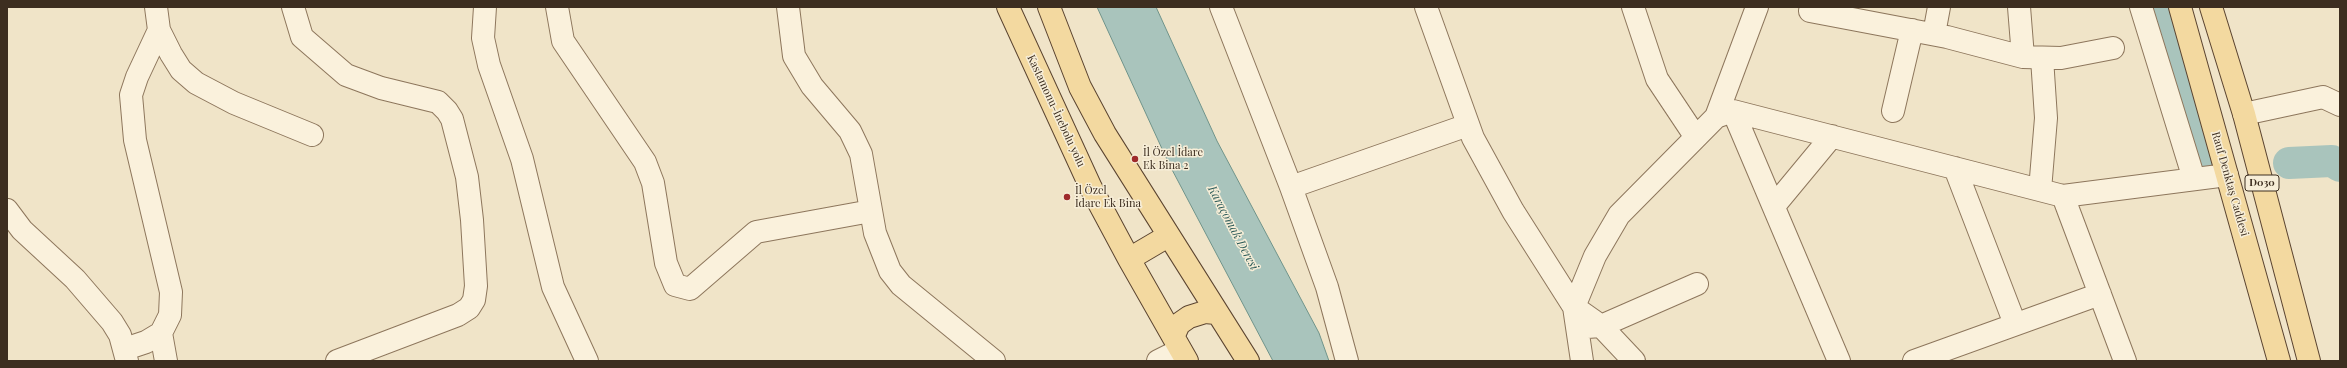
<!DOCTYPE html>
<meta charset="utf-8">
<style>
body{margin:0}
#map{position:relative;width:2347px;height:368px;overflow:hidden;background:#f0e4c8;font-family:"Playfair Display",serif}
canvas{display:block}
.frame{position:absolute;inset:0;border:8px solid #3d2e20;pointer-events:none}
</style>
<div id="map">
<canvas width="2347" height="368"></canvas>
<div class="frame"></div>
</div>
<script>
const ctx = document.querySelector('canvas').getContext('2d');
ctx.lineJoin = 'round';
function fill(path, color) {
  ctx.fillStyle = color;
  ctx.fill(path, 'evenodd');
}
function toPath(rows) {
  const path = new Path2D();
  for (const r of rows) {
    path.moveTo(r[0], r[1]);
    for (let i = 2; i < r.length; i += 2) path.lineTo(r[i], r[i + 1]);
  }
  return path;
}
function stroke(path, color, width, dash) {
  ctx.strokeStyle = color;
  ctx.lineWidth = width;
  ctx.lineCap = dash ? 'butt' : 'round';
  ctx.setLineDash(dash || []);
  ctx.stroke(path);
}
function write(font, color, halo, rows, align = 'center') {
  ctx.font = font + ' "Playfair Display",serif';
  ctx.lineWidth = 3;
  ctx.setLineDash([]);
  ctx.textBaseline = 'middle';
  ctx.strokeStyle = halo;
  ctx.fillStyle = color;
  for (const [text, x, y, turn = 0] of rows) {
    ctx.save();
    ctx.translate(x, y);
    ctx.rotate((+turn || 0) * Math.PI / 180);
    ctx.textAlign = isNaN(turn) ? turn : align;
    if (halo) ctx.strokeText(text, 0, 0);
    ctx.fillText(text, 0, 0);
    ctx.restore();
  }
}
const water = toPath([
 [1097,7,1156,7,1217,141,1319,333,1329,361,1273,361,1169,164,1097,7]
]);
fill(water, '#a9c4bc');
stroke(water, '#6f938a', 1);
stroke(toPath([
 [2157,7,2201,160],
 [2289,163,2332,161,2340,166]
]), '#a9c4bc', 32);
const minor = toPath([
 [156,7,159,30,171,54,181,70,196,83,234,103,312,135],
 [293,7,302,37,346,75,381,88,438,102,447,111,452,119,467,177,472,220,476,286,474,300,469,308,458,315,337,361],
 [485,7,483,38,489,65,522,159,553,287,587,361],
 [557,7,563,41,645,162,653,183,666,263,675,285,690,289,756,232,871,211],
 [788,7,794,56,812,86,850,131,861,154,875,233,890,271,901,285,994,361],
 [1221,7,1291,187,1327,287,1347,361],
 [1426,7,1473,138,1513,211,1574,307,1601,326,1634,361],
 [1633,7,1657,79,1695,136],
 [2019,7,2023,57],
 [2141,7,2194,179],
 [1810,11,1947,37,2023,57,2061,58,2113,48],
 [1934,34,1939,7],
 [1733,111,1839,361],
 [1893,111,1912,30],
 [2244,114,2323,97,2340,105],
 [1716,117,1733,111,2063,196,2227,175],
 [1955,168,2015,324],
 [1291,187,1468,125],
 [2040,190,2046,118,2042,58],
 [2063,196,2125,361],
 [1774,206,1832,136],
 [7,210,22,230,75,279,112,322,120,335,127,361],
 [1587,327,1601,326,1697,284],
 [161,333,166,361],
 [125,349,146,342,161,333,170,315,171,292,135,140,131,95,137,77,159,30],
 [1158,361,1180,350],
 [1582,361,1574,307,1595,256,1619,215,1716,117,1757,7],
 [1914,361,2100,294]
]);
const major = toPath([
 [1008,7,1091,188,1129,259,1187,361],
 [1049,7,1080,87,1105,134,1248,361],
 [2180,7,2279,361],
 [2211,7,2244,114,2309,361],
 [1129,259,1168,236],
 [1174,335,1179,324,1189,317,1205,312,1216,313]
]);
stroke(minor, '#8d765c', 24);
stroke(major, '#5b4430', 24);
stroke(minor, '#faf1dc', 22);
stroke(major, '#f3d9a0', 22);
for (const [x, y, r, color] of [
 [1135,159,4,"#9e2a2b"],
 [1067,197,4,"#9e2a2b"]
]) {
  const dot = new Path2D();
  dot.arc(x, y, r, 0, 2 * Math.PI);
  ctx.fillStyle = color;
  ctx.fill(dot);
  stroke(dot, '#f7eed8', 1.5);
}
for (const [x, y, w] of [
 [2262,183,34]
]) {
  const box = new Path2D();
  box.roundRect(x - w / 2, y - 8, w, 16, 3);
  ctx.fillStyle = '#f7eed8';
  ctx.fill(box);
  stroke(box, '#3d2e20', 1);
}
write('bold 10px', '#3d2e20', null, [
 ["D030",2262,183]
]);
write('11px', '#3d2e20', '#f7eed8', [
 ["Kastamonu-İnebolu yolu",1056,111,65],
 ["Rauf Denktaş Caddesi",2230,184,74]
]);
write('11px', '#3d2e20', '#f7eed8', [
 ["İl Özel İdare",1143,153],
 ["Ek Bina 2",1143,166],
 ["İl Özel",1075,191],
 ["İdare Ek Bina",1075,204]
], 'left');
write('italic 12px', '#2f5d5a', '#f7eed8', [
 ["Karaçomak Deresi",1233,228,62]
]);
</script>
